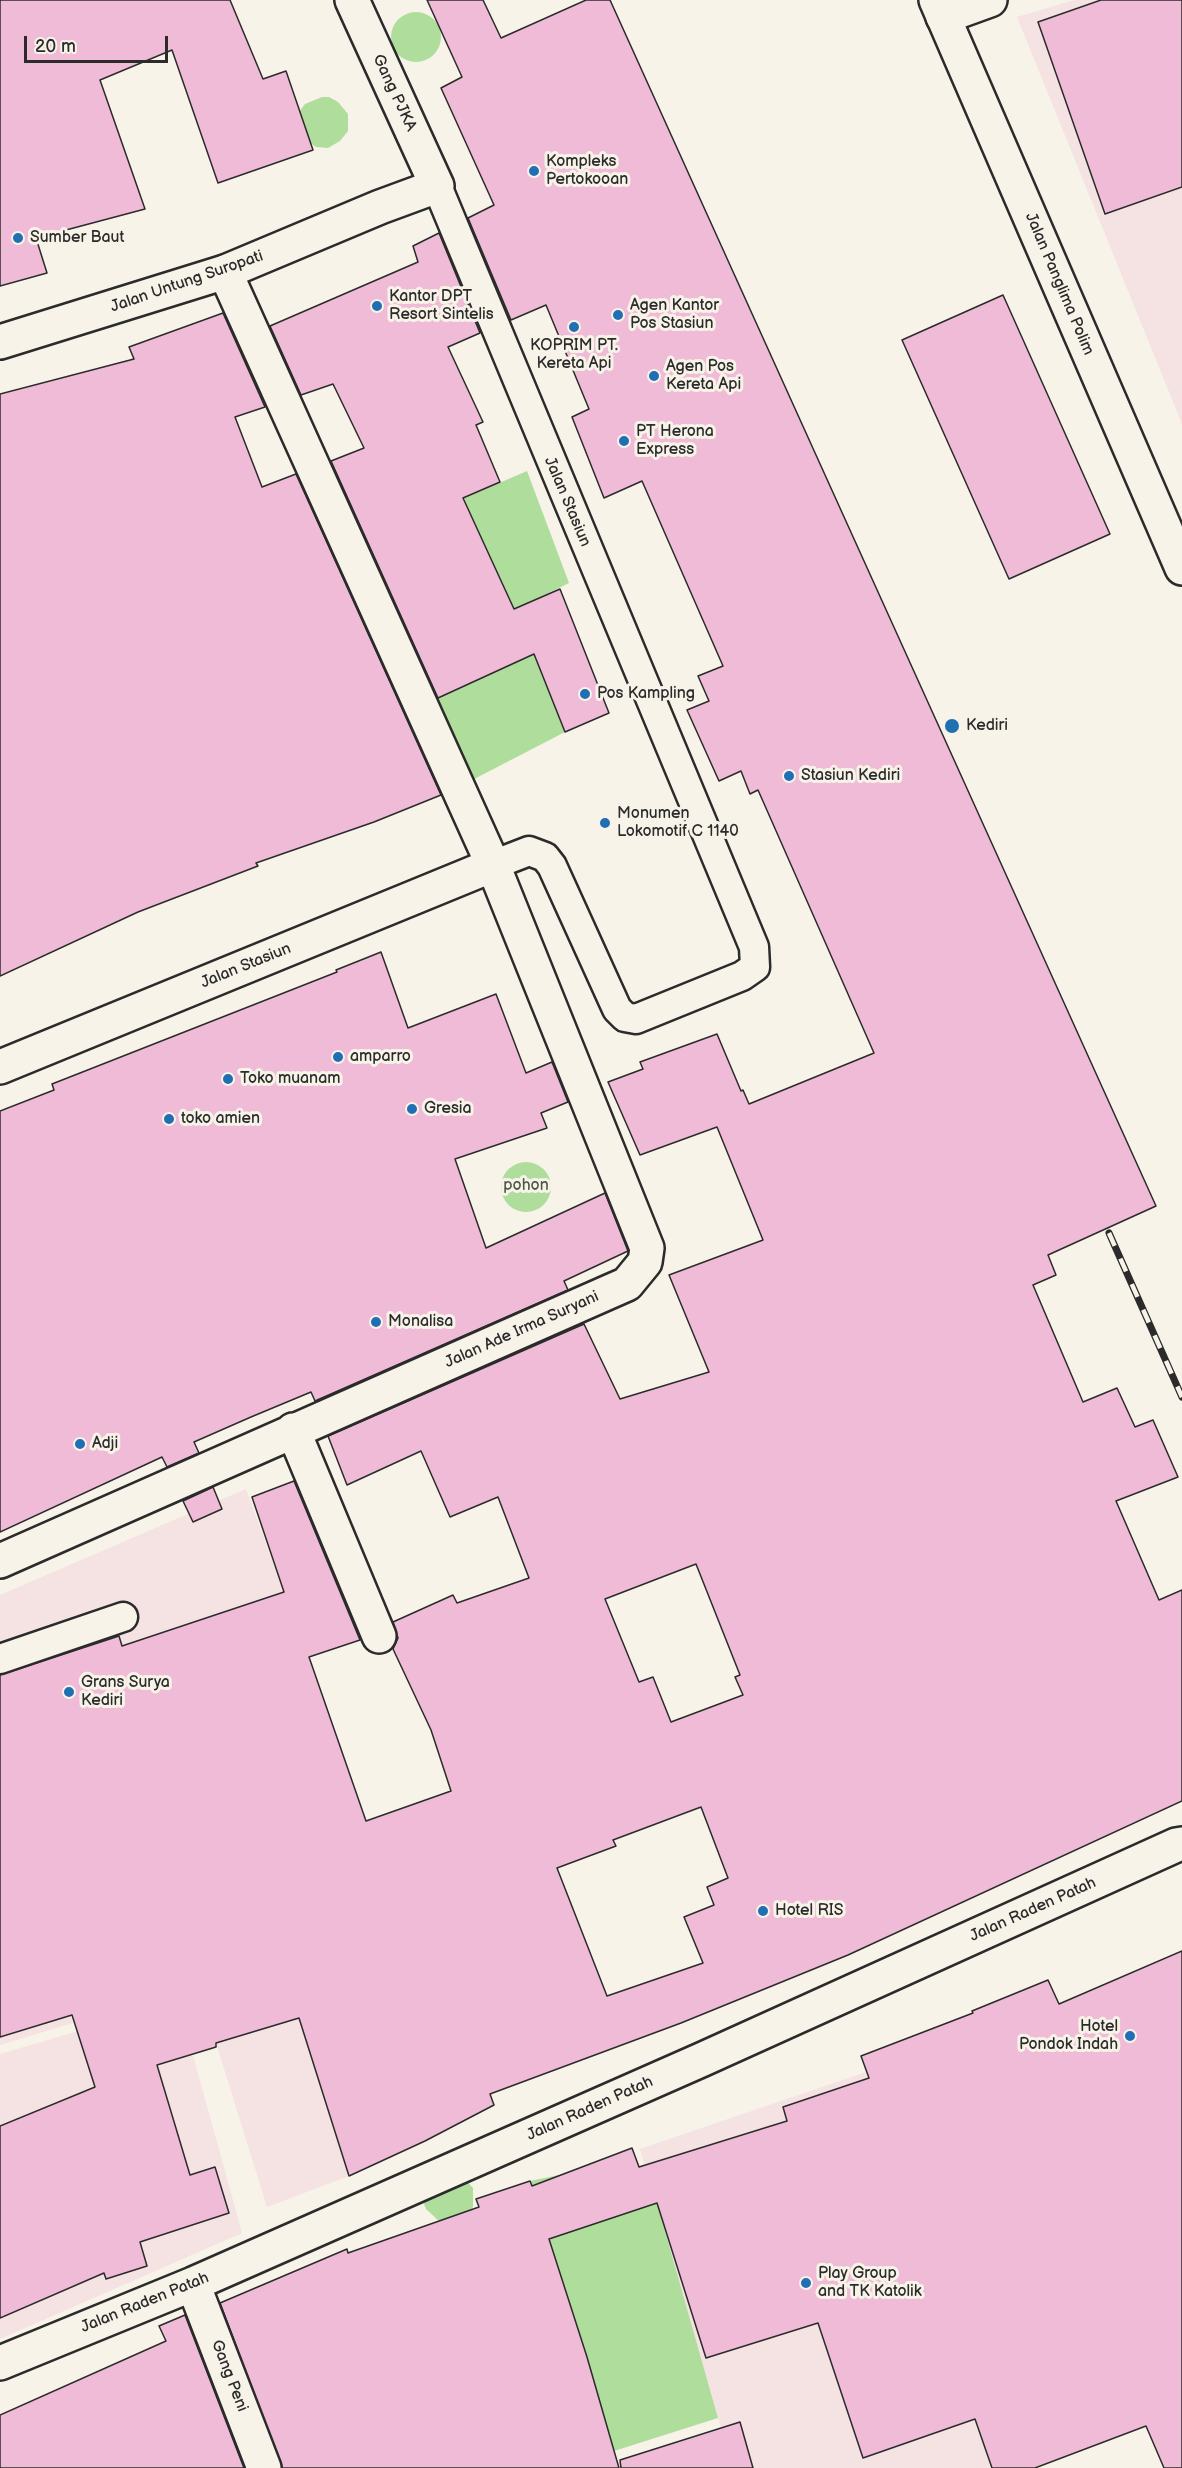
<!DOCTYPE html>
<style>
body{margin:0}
#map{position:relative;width:1182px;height:2468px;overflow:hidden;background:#f7f3e8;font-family:"Balsamiq Sans",sans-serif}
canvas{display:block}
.scale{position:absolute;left:24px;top:36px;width:144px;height:27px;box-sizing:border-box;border:3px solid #2b2b2b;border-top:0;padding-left:8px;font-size:18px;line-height:21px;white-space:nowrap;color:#2b2b2b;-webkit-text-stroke:4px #f7f3e8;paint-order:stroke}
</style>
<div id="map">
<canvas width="1182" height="2468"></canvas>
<div class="scale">20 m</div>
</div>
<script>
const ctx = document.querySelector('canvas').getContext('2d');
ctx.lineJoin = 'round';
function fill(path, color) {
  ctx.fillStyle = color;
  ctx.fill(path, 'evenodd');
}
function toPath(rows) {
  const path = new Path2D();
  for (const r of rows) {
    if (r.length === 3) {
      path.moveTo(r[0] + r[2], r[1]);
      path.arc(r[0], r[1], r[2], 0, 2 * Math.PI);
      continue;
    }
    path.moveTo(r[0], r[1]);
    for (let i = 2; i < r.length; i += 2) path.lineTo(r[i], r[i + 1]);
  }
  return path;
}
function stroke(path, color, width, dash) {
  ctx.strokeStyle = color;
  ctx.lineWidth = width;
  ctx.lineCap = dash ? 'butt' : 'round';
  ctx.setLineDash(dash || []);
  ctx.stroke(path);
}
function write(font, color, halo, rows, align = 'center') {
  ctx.font = font + ' "Balsamiq Sans",sans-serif';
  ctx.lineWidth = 6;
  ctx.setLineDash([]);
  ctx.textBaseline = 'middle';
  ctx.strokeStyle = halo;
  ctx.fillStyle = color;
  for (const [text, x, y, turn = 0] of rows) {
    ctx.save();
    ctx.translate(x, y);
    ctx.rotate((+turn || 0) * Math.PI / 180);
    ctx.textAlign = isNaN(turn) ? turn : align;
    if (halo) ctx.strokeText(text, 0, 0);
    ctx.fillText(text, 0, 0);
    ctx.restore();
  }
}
fill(toPath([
 [1074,0,1182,0,1182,424,1017,17],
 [246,1489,328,1713,321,2084,349,2176,267,2207,216,2043,20,1853,73,2023,0,2045,0,1595],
 [132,1834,242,2233,0,2339,0,2054,82,2030],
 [866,2072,991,2468,597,2468,721,2428,640,2149]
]), '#f5e2e3');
fill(toPath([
 [416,37,25],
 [322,97,329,97,338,102,348,114,348,131,340,141,328,148,316,147,309,142,299,112,305,104],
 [527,471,569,583,524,605,557,685,565,732,451,791,344,550],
 [526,1187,25],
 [564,2174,583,2227,657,2203,718,2418,614,2451,530,2181],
 [462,2176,473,2188,473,2207,465,2216,441,2223,426,2209,422,2199]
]), '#afdd9c');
const building = toPath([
 [0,0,230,0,263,79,286,71,313,150,218,183,172,50,100,80,145,209,36,238,47,273,0,286,0,0],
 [427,0,483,0,501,38,586,0,610,0,1156,1206,1048,1255,1056,1275,1033,1285,1083,1402,1117,1388,1135,1427,1153,1420,1178,1477,1116,1501,1159,1600,1182,1590,1182,1801,848,1955,681,2023,490,2094,494,2105,425,2141,349,2176,299,2018,216,2043,216,2047,157,2065,190,2175,215,2167,229,2213,140,2242,147,2266,106,2279,104,2273,0,2318,0,2126,95,2087,72,2015,0,2037,0,1675,119,1636,122,1646,284,1592,252,1497,294,1481,360,1640,309,1657,366,1821,451,1791,431,1730,393,1649,398,1638,393,1622,453,1595,457,1603,529,1578,498,1497,450,1517,421,1451,347,1485,328,1436,584,1324,620,1399,709,1372,669,1275,763,1240,717,1127,640,1155,608,1082,643,1069,640,1062,717,1034,741,1091,743,1090,749,1104,874,1053,758,790,750,794,741,771,719,781,687,710,709,701,698,676,723,666,642,481,604,498,572,417,589,409,546,305,511,320,468,218,494,205,441,88,462,77,427,0],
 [696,1564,740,1675,735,1677,743,1695,671,1722,653,1677,639,1682,605,1599,696,1564],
 [701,1807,728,1878,707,1887,714,1905,684,1917,703,1963,607,1996,557,1868,616,1846,613,1840,701,1807],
 [1101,0,1182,0,1182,187,1105,214,1038,22,1101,0],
 [439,233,480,333,448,347,483,422,476,425,500,482,463,498,514,609,560,589,609,713,565,732,534,654,438,698,331,461,364,448,333,384,301,395,270,326,418,262,413,246,439,233],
 [1003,295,1110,534,1009,579,902,340,1003,295],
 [223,313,265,407,235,417,262,487,296,474,441,795,374,822,256,863,258,866,138,912,0,976,0,394,134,359,129,347,223,313],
 [381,952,408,1028,496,994,526,1073,552,1062,568,1102,541,1113,547,1128,455,1159,486,1248,605,1193,628,1251,564,1281,568,1290,315,1401,311,1392,251,1417,194,1442,199,1453,167,1467,162,1457,0,1532,0,1111,54,1090,52,1084,337,972,336,970,381,952],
 [213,1487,222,1509,193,1522,183,1501,213,1487],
 [1182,1951,1182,2468,1164,2468,1146,2426,1035,2468,992,2468,975,2419,863,2458,818,2323,706,2358,657,2203,549,2239,587,2357,619,2468,282,2468,220,2303,347,2249,348,2253,479,2207,476,2199,530,2181,532,2186,632,2148,639,2167,787,2121,783,2107,869,2078,861,2056,973,2013,972,2011,1048,1980,1059,2004,1182,1951],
 [185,2315,244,2468,0,2468,0,2415,166,2341,159,2326,185,2315],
 [740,2422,753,2468,621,2468,620,2460,740,2422]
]);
fill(building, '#efbbd7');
stroke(building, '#2b2b2b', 1.5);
const service = toPath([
 [437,186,754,947,755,967,742,976,636,1019,625,1017,617,1009,552,866,545,857,529,851,493,865],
 [0,1659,123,1617]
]);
const minor = toPath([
 [943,17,990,0],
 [293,1430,379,1636],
 [0,1561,611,1291,627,1284,645,1262,647,1248,493,865,225,272],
 [193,2284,264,2468],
 [0,2363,193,2284,701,2060,1176,1845,1182,1844]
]);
const tertiary = toPath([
 [936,0,1182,568],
 [0,342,225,272,380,207,437,186,352,0],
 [0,1067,493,865]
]);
stroke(service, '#2b2b2b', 33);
stroke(minor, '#2b2b2b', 38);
stroke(tertiary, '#2b2b2b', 38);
stroke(service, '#f7f3e8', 28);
stroke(minor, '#f7f3e8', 33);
stroke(tertiary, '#f7f3e8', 33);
const rail = toPath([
 [1109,1233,1182,1397]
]);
stroke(rail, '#2b2b2b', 7);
stroke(rail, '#f7f3e8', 4.5, [14]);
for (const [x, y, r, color] of [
 [534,171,6,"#1f6fb2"],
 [18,238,6,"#1f6fb2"],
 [377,306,6,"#1f6fb2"],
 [618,315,6,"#1f6fb2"],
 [574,327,6,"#1f6fb2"],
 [654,376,6,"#1f6fb2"],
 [624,441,6,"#1f6fb2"],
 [585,694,6,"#1f6fb2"],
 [952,726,8,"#1f6fb2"],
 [789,776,6,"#1f6fb2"],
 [605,823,6,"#1f6fb2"],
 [338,1057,6,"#1f6fb2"],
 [228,1079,6,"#1f6fb2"],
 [412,1109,6,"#1f6fb2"],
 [169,1119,6,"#1f6fb2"],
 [376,1322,6,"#1f6fb2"],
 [80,1444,6,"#1f6fb2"],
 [69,1692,6,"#1f6fb2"],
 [763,1911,6,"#1f6fb2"],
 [1130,2036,6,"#1f6fb2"],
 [806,2283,6,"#1f6fb2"]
]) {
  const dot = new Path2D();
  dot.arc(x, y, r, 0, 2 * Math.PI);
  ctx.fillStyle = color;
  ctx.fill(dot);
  stroke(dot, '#f7f3e8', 2);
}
write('16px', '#2b2b2b', '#f7f3e8', [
 ["Gang PJKA",394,93,65],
 ["Jalan Untung Suropati",187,282,-19],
 ["Jalan Panglima Polim",1059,284,67],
 ["Jalan Stasiun",567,502,67],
 ["Jalan Stasiun",246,966,-22],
 ["Jalan Ade Irma Suryani",522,1330,-24],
 ["Jalan Raden Patah",1033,1910,-24],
 ["Jalan Raden Patah",590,2109,-24],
 ["Jalan Raden Patah",145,2303,-22],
 ["Gang Peni",229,2376,69]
]);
write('16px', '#2b2b2b', '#f7f3e8', [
 ["Kompleks",546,162],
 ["Pertokooan",546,180],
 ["Sumber Baut",30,238],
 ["Kantor DPT",389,297],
 ["Resort Sintelis",389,315],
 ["Agen Kantor",630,306],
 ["Pos Stasiun",630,324],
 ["KOPRIM PT.",574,346,"center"],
 ["Kereta Api",574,364,"center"],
 ["Agen Pos",666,367],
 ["Kereta Api",666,385],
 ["PT Herona",636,432],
 ["Express",636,450],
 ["Pos Kampling",597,694],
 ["Kediri",966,726],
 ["Stasiun Kediri",801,776],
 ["Monumen",617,814],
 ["Lokomotif C 1140",617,832],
 ["amparro",350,1057],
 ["Toko muanam",240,1079],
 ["Gresia",424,1109],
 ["toko amien",181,1119],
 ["Monalisa",388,1322],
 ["Adji",92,1444],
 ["Grans Surya",81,1683],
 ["Kediri",81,1701],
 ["Hotel RIS",775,1911],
 ["Hotel",1118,2027,"right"],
 ["Pondok Indah",1118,2045,"right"],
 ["Play Group",818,2274],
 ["and TK Katolik",818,2292]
], 'left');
write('16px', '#4c5847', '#f7f3e8', [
 ["pohon",526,1186]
]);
</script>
